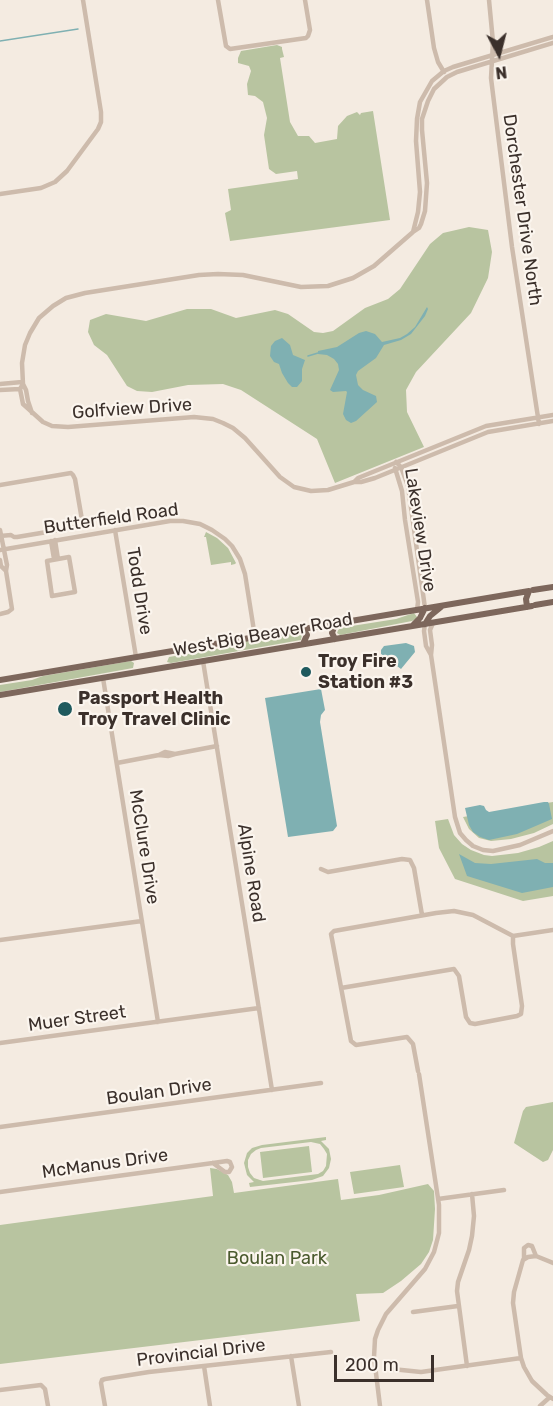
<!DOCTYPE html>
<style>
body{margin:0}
#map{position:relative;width:553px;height:1406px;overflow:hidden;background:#f4ebe1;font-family:Rubik,sans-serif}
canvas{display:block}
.north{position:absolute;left:469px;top:24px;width:60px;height:60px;-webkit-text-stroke:4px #fbf5ee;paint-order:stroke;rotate:173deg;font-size:16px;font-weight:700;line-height:24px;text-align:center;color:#3b302b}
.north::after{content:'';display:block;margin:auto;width:21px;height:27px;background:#3b302b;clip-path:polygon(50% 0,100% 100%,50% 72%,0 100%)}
.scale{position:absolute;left:334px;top:1355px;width:100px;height:27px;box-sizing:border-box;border:3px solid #3b302b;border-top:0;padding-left:8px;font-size:18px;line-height:21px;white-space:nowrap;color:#3b302b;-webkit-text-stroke:4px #fbf5ee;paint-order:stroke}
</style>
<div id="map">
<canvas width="553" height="1406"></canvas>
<div class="north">N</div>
<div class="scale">200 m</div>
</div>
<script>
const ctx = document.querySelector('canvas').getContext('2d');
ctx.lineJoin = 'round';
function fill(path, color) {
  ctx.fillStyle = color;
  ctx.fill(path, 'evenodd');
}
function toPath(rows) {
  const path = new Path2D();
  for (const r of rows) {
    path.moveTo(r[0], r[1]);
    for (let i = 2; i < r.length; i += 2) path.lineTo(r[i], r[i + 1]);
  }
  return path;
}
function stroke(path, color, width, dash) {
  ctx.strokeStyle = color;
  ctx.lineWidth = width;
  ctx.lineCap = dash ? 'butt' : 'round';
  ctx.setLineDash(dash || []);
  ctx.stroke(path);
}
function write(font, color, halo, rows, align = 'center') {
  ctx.font = font + ' Rubik,sans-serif';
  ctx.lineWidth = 4.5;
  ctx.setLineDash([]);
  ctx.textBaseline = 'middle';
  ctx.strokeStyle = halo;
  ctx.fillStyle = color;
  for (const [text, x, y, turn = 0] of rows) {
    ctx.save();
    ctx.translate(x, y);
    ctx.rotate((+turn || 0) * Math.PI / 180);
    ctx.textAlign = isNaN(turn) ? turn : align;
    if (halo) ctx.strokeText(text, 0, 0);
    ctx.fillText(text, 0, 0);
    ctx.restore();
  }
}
fill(toPath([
 [277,45,282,47,282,49,284,57,280,58,290,122,298,136,309,136,315,143,337,139,338,126,347,116,357,112,360,115,361,113,373,111,390,220,230,241,225,213,231,210,228,189,298,179,297,171,276,174,269,169,264,135,267,118,263,102,255,96,248,95,247,84,251,71,249,66,238,63,238,58,241,51],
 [469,227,488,230,492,252,488,278,471,313,416,372,406,390,407,412,424,447,335,483,317,439,241,390,223,384,188,385,152,392,137,391,127,386,107,355,94,345,88,332,90,320,106,314,146,321,187,309,211,309,236,318,275,310,288,314,314,332,323,333,333,331,365,308,388,299,400,289,430,244,443,233],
 [206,532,217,538,228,548,236,563,235,564,231,565,231,562,211,565,206,537,204,537],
 [414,613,417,617,416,619,412,621,340,635,337,633,339,628,396,619],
 [299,632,302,634,301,640,171,663,167,662,169,657,228,647,239,642],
 [131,661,134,663,133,668,0,692,0,685,32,680,43,676],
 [553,802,553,824,534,833,511,839,491,841,479,838,469,829,463,817],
 [448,819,454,835,462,844,471,850,484,855,492,856,518,853,539,847,553,841,553,896,523,901,455,879,439,848,435,821],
 [553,1102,553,1150,548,1160,543,1162,514,1143,523,1111,526,1107],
 [326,1137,326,1140,321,1141,329,1149,331,1159,329,1168,323,1176,312,1180,250,1187,249,1183,254,1182,247,1175,244,1163,247,1153,252,1148,262,1145],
 [311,1142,320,1144,324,1149,327,1154,326,1166,323,1171,318,1174,263,1181,254,1178,250,1173,248,1167,248,1160,251,1154,256,1150,261,1148],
 [309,1146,312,1172,263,1178,260,1152],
 [400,1165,404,1187,354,1194,350,1172],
 [210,1168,217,1169,228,1175,232,1182,234,1193,338,1179,341,1200,379,1195,428,1184,434,1191,435,1209,433,1240,429,1252,421,1264,401,1281,383,1293,356,1294,360,1321,0,1364,0,1225,213,1196]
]), '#b8c4a0');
fill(toPath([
 [427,307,428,309,425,316,411,334,401,340,384,345,376,358,358,371,356,375,358,385,363,390,376,396,377,402,356,421,351,423,346,420,343,414,347,392,346,391,333,392,330,390,339,370,338,364,334,359,327,355,318,354,318,351,337,347,359,333,366,331,375,334,382,342,400,338,407,334,415,327],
 [282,338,290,345,293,355,305,360,302,369,302,381,297,387,292,387,288,383,282,373,279,364,274,362,270,356,271,346,275,341],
 [406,643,414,646,415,652,401,669,381,654,381,650,384,646],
 [321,689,325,710,321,715,320,722,337,826,333,831,288,837,265,698],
 [544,802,548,802,549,804,552,819,517,834,489,840,480,837,473,832,469,825,465,808,480,805,484,806,486,810,489,812],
 [459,854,475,863,491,864,537,859,545,863,553,863,553,887,522,893,467,876]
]), '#7fb0b2');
stroke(toPath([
 [0,41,78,29],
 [308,356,318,353]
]), '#7fb0b2', 1.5);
stroke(toPath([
 [218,0,226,46,230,49,306,38,308,36,310,30,305,0],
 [427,0,434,48,438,62,444,72],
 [489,0,493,42,491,78,512,247,539,424],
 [0,194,41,188,55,182,67,171,98,129,101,122,101,112,83,0],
 [413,232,418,212,420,192,416,141,417,119,420,102,432,81,444,71,453,67,553,37],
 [0,384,22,382],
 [23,384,20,389,23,404,43,422,52,426,68,427,194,417,213,419,223,423,233,428,245,438,280,477,294,487,311,491,328,490,354,482,358,478,486,426,553,415],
 [0,390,20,389],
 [32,413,28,401,26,390,23,384,22,363,25,345,30,333,39,318,53,306,66,298,85,293,199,275,218,274,243,275,301,287,328,286,353,278,374,266,413,232,419,228,421,224,425,211,427,183,422,130,422,119,428,101,434,89,447,77,457,72,553,43],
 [396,462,401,467,408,486,425,608],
 [395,468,402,491,405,520,418,602,417,610],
 [354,482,361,482,375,478,488,432,553,421],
 [0,485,71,473,73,475,75,479,82,520,81,525,77,527,17,537,14,537,11,535,0,536],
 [0,530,7,565,6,571,12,609,8,612,0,614],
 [115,530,136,657],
 [55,540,58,559],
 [51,541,54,559],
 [0,550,170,521,183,521,200,524,212,530,225,539,232,546,240,559,245,574,255,637],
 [69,557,75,592,52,596,47,561,69,557],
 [0,560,1,566,6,571],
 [425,624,424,631,426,646,431,655,455,817,460,833,466,840,473,846,483,850,493,851,520,845,553,831],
 [431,655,432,645,430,630,433,623],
 [203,661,272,1090],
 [103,678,158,1022],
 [159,755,168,756,175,754,217,746],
 [117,763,159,755,165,752,175,754],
 [321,869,328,872,402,859,410,860,414,868,422,915],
 [0,940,142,921],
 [341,988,454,969,459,976,466,1017,470,1023,475,1024,517,1016,521,1014,522,1006,513,944,513,936],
 [0,1043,259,1008],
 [418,1071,413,1044,407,1037,356,1045,351,1041,332,939,331,934,334,931,436,913,454,911,473,915,513,936,553,930],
 [0,1127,321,1083],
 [0,1192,213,1163,227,1161,230,1162,232,1167,229,1172,225,1172,213,1163],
 [438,1199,504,1190],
 [524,1259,524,1248,528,1245,532,1246,536,1256],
 [553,1263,536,1256,528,1257,523,1260,514,1292,513,1303,521,1358,524,1367,532,1381,547,1395,553,1399],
 [413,1312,458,1306],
 [291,1356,299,1406],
 [204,1366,210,1406],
 [467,1366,457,1291,458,1282,469,1250,472,1236,474,1216,472,1194],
 [392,1369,421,1372,521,1358],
 [0,1390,41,1385,45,1389,48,1406],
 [105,1406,101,1383,102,1380,105,1379,149,1372,331,1352],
 [380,1406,374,1357,375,1339,378,1330,386,1314,425,1269,434,1252,439,1233,439,1205,419,1074],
 [540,1406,550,1397]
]), '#cdbbac', 4.5);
stroke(toPath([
 [533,590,553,587],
 [535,605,553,602],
 [414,624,420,618,425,608],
 [425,624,430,616,441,607],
 [335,639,332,633,334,627,336,623],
 [303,644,307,635,303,629],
 [0,680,529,591,526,599,527,607],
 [0,695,532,606]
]), '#7d675c', 6);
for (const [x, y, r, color] of [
 [306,672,6,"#1f5a5e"],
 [65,709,8,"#1f5a5e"]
]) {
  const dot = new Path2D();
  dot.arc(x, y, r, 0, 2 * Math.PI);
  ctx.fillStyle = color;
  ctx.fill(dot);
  stroke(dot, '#fbf5ee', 2);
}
write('18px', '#3b302b', '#fbf5ee', [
 ["Dorchester Drive North",522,210,82],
 ["Golfview Drive",132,409,-4],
 ["Butterfield Road",111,519,-8],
 ["Lakeview Drive",420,530,81],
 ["Todd Drive",139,591,81],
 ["West Big Beaver Road",263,635,-10],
 ["McClure Drive",144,847,81],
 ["Alpine Road",251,873,81],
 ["Muer Street",77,1019,-8],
 ["Boulan Drive",159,1092,-8],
 ["McManus Drive",105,1164,-8],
 ["Provincial Drive",201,1353,-7]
]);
write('bold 18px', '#3b302b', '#fbf5ee', [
 ["Troy Fire",318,662],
 ["Station #3",318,683],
 ["Passport Health",78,699],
 ["Troy Travel Clinic",78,720]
], 'left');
write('18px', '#4a5a2e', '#fbf5ee', [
 ["Boulan Park",277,1259]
]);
</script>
